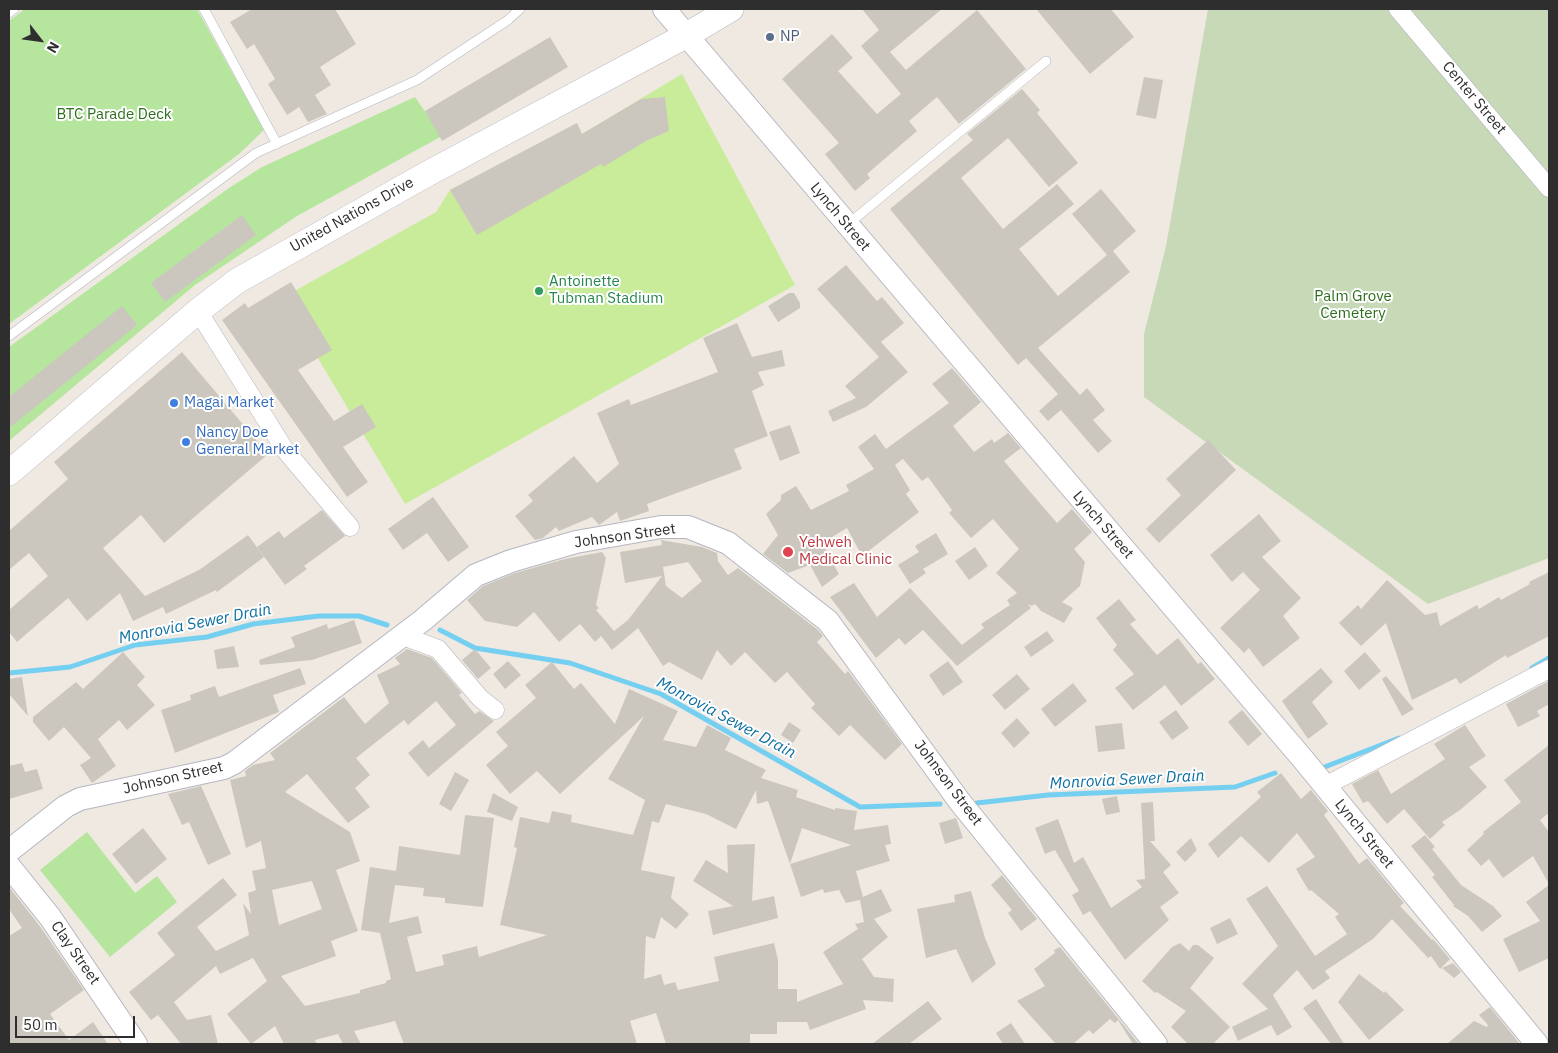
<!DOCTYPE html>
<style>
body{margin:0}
#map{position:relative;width:1558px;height:1053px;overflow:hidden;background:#efe9e1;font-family:"IBM Plex Sans",sans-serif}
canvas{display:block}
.frame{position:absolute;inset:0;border:10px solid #2e2e2e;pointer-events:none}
.north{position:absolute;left:15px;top:15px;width:50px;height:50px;-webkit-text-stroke:4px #fff;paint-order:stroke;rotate:120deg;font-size:14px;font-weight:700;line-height:20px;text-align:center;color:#2e2e2e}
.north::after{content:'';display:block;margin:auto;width:18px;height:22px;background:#2e2e2e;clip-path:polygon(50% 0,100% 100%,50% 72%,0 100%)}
.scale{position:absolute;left:15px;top:1016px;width:120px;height:22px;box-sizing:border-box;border:2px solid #2e2e2e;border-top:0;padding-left:6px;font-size:15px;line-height:18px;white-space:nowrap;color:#2e2e2e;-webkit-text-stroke:4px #fff;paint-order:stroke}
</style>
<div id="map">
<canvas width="1558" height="1053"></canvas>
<div class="frame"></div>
<div class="north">N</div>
<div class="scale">50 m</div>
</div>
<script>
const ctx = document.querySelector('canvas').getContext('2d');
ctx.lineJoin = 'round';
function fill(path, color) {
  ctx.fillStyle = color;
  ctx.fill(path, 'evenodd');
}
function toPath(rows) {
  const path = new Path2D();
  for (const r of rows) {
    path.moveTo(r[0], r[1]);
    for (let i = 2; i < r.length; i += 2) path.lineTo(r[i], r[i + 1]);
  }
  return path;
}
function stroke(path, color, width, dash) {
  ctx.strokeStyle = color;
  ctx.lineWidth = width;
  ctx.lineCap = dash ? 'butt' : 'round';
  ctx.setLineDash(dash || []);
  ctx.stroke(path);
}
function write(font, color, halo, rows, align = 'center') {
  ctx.font = font + ' "IBM Plex Sans",sans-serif';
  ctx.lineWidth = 4;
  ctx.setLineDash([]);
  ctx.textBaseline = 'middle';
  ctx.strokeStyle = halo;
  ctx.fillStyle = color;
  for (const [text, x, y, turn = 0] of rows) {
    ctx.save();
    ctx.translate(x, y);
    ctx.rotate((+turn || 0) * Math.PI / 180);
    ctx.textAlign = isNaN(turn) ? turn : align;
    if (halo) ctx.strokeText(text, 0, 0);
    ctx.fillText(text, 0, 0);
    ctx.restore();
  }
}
fill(toPath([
 [25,9,197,9,264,130,239,154,9,324,9,21],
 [415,97,442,136,297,216,195,285,9,441,9,347,229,188,262,167],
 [87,832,135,893,157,876,177,902,110,957,40,870]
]), '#b6e59e');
fill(toPath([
 [1208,9,1549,9,1549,558,1428,604,1144,397,1144,334,1166,246]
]), '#c8d9b8');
fill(toPath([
 [682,74,795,285,405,504,282,298,436,212,450,190,577,123,582,134]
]), '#c9ec9a');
stroke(toPath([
 [440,630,475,648,570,663,661,694,860,807,940,804],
 [1532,668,1549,658],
 [9,673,70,667,135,645,207,637,253,624,319,616,359,616,387,625],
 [1322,768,1399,738],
 [977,803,1048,795,1235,787,1275,773]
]), '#75cff0', 5);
fill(toPath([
 [252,9,335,9,356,44,320,67,331,85,315,95,327,114,308,122,299,107,287,115,268,84,275,79,254,44,247,49,230,22],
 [862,9,942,9,890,52,906,70,977,10,1026,69,959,124,937,97,909,121,917,131,867,174,870,178,855,191,825,154,839,143,782,79,832,34,853,58,838,71,877,114,901,94,861,46,879,30],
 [1036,9,1111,9,1134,37,1090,74],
 [550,37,568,67,442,141,425,111],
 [1144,77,1163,80,1156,119,1136,115],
 [1022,89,1040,110,1037,113,1078,163,1049,187,1008,138,961,178,1003,229,1057,184,1074,204,1019,249,1058,296,1107,255,1072,214,1101,189,1136,231,1113,251,1130,272,1038,348,1080,395,1087,388,1105,410,1093,420,1112,441,1098,453,1061,410,1048,421,1039,411,1058,394,1026,358,1018,365,890,209,973,140,967,134],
 [665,97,669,131,646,141,603,167,601,164,477,235,450,190,577,123,582,134,641,99],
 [242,215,256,235,165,302,151,283],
 [846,265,877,301,882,297,904,323,881,342,908,372,866,407,833,422,828,411,856,398,845,386,879,357,817,289],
 [291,282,332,350,298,370,334,421,362,404,376,427,343,447,368,482,347,497,222,320,245,303,248,308],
 [789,293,794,293,800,303,800,308,778,322,768,306],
 [122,306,137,325,9,428,9,397],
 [737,323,752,357,782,350,785,366,758,372,764,385,752,391,768,436,734,449,742,469,647,504,649,511,620,521,617,512,599,525,592,517,559,531,556,527,543,538,535,540,515,516,533,501,528,495,574,456,597,483,619,464,597,413,629,399,631,405,718,372,703,338],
 [182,352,268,454,164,543,141,515,103,548,145,596,199,570,248,535,264,557,217,592,216,590,166,614,163,607,133,621,120,593,87,621,68,598,17,642,9,632,9,610,48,576,29,553,9,570,9,531,68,479,54,462],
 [952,368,981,402,953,426,974,452,992,439,994,443,1008,433,1021,448,1004,461,1026,487,1057,523,1072,509,1092,532,1074,549,1085,562,1080,586,1062,602,1073,608,1064,623,1041,611,1035,604,1032,606,1028,604,1031,608,957,666,923,630,905,645,899,638,876,658,830,597,854,583,877,617,910,588,962,645,984,628,981,624,1010,605,1007,600,1017,593,996,573,1019,549,993,519,971,538,949,513,952,510,928,477,922,481,903,459,895,465,910,490,906,494,919,512,862,556,847,528,822,543,839,574,822,587,810,565,788,573,763,554,778,535,766,514,781,500,781,495,796,486,811,510,849,491,846,485,874,469,858,447,875,434,886,449,949,403,932,384],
 [790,425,800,453,780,461,769,432],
 [1208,440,1236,470,1159,543,1146,529,1181,495,1166,479],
 [433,497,469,547,448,562,427,533,403,550,388,529],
 [322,510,345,536,304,566,307,569,285,585,257,547,279,531,284,538],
 [1259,514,1281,541,1262,557,1301,598,1283,616,1300,638,1263,667,1249,648,1244,653,1220,628,1260,590,1243,572,1232,582,1210,555],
 [936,533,948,554,923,569,926,573,910,584,898,565,919,552,915,546],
 [661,540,702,547,717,553,718,561,728,575,738,568,818,630,823,636,817,642,845,674,848,671,902,744,885,760,850,725,839,736,811,708,815,704,787,672,775,683,745,652,731,666,717,650,702,680,669,662,663,666,638,628,612,650,601,636,595,642,580,624,559,642,534,612,517,627,485,621,467,600,483,586,515,573,565,559,602,552,606,558,596,605,599,608,596,610,614,631,628,620,662,576,625,583,620,552,662,545],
 [688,562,702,581,682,598,666,586,663,567],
 [975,547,988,566,969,580,955,561],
 [1549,572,1549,636,1507,658,1506,655,1460,684,1456,678,1412,700,1386,623,1361,646,1339,623,1358,605,1361,609,1387,580,1425,615,1437,612,1440,626,1477,605,1479,609,1499,597,1501,600,1530,584,1529,582],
 [1119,599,1136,620,1130,624,1157,655,1178,638,1198,664,1201,662,1215,679,1181,706,1165,685,1133,710,1115,688,1134,674,1113,650,1117,645,1096,618],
 [354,620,362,643,312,660,260,665,259,660,295,647,291,637,327,624,328,629],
 [1047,631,1054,641,1031,657,1024,647],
 [234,646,239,667,217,669,214,650],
 [407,649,432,658,462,693,459,695,475,714,479,711,494,721,428,777,408,753,423,740,429,748,456,725,436,701,408,725,404,720,356,758,370,775,355,788,370,807,348,823,307,774,285,792,350,832,360,861,336,870,358,931,331,941,336,956,281,976,305,1006,360,993,360,990,386,983,386,981,391,979,380,933,361,930,370,867,396,871,399,846,460,855,465,815,494,818,483,907,445,903,445,898,423,896,424,888,395,885,389,923,418,916,422,933,407,937,416,972,444,965,442,955,477,946,479,957,547,935,500,925,517,848,514,847,520,817,549,823,552,811,572,815,571,822,633,835,645,800,608,779,644,716,560,794,537,771,510,794,486,765,508,746,496,732,536,698,525,685,552,662,574,689,581,683,615,724,629,689,678,711,663,740,696,747,707,725,731,738,725,750,766,770,761,778,798,790,796,797,835,810,835,808,857,811,854,830,888,825,891,844,885,845,890,861,856,871,863,897,881,889,892,911,874,919,888,937,862,959,874,977,894,979,893,1002,863,1000,866,1009,810,1030,807,1022,777,1022,777,1034,750,1034,750,1044,666,1044,656,1013,630,1021,637,1044,404,1044,395,1021,354,1031,361,1044,343,1044,338,1034,315,1040,317,1044,284,1044,275,1026,251,1044,227,1014,267,981,253,958,220,974,216,966,174,1002,187,1020,211,1015,218,1044,181,1044,158,1015,151,1020,129,992,175,955,157,933,223,878,237,895,197,927,216,951,249,935,243,903,251,914,248,893,256,890,252,871,266,868,261,841,246,848,230,780,246,776,245,771,253,765,275,760,270,753,344,697,365,724,389,703,377,675,400,664,395,658],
 [756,790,757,804,768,801,790,864,802,828,851,845,790,864,801,897,823,889,824,893,839,890,846,903,860,900,864,922,855,924,858,929,823,952,843,984,797,1002,797,989,778,989,778,960,774,943,714,957,719,981,678,990,675,982,664,985,661,974,644,979,646,936,655,939,661,917,676,929,689,914,671,898,675,877,641,870,652,821,659,823,666,804,706,814,736,829],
 [312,881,322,909,279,925,272,890],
 [475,649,491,668,478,679,462,660],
 [123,652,145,677,137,685,155,705,127,730,119,720,98,739,116,766,92,783,80,765,91,758,64,727,49,741,33,722,33,717,76,682,83,689],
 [1365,652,1381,671,1359,690,1344,671],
 [508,661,521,675,505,689,493,674],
 [948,661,963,682,943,696,929,675],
 [300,668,306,684,273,695,279,712,175,753,161,710,191,700,190,695,215,686,219,697],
 [1321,668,1333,682,1312,702,1328,724,1308,739,1282,701],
 [1017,674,1030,689,1005,710,992,695],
 [1386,676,1414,709,1402,716,1382,679],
 [22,677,28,716,9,694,9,679],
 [1549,681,1549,704,1537,711,1540,716,1518,727,1506,704],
 [1073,683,1087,701,1055,727,1041,709],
 [1176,710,1189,728,1172,740,1159,722],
 [1242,710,1262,734,1248,746,1228,722],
 [1017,718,1030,733,1014,748,1001,733],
 [789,722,801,730,793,743,781,735],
 [1122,723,1125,749,1098,752,1095,726],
 [1465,725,1486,756,1469,767,1487,787,1460,810,1442,822,1445,825,1430,839,1404,809,1387,824,1368,801,1363,803,1352,784,1378,770,1391,794,1445,759,1434,744],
 [1549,745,1549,813,1540,820,1549,832,1549,884,1533,856,1503,878,1489,859,1481,866,1467,850,1484,834,1483,832,1521,802,1504,780],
 [22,763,25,772,37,769,43,789,9,799,9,766],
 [455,772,469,780,451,811,439,804],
 [1281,773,1301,799,1311,790,1328,811,1324,815,1359,864,1367,858,1404,903,1400,906,1432,940,1433,939,1450,959,1440,969,1431,956,1428,958,1392,919,1373,939,1325,971,1330,978,1313,990,1297,970,1273,995,1292,1027,1277,1036,1271,1025,1238,1041,1232,1027,1268,1009,1242,984,1278,946,1246,899,1267,886,1315,956,1347,934,1335,917,1339,914,1311,890,1309,891,1296,869,1315,857,1297,833,1269,863,1241,836,1218,858,1208,844,1261,797,1257,792],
 [201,786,231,854,208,865,189,822,182,825,168,794],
 [493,793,518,807,512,821,487,812],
 [1117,796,1120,812,1106,815,1102,799],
 [1153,802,1155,841,1150,841,1171,865,1163,872,1179,893,1160,907,1169,920,1125,960,1090,911,1083,915,1072,895,1079,891,1055,850,1045,854,1035,828,1058,819,1074,863,1083,857,1111,908,1142,887,1136,880,1145,879,1141,803],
 [956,818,963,838,945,844,939,823],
 [143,828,167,859,136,884,112,854],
 [1425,835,1435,847,1432,849,1461,885,1493,906,1502,916,1482,932,1468,916,1453,906,1454,905,1432,877,1435,875,1411,846],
 [1191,838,1197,850,1185,862,1176,852],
 [755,844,752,901,774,896,778,918,713,935,708,911,733,906,693,881,706,860,728,873,727,845],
 [1002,875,1037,919,1021,931,1008,913,1012,910,991,885],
 [1549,885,1549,958,1519,972,1503,939,1540,921,1526,902],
 [9,887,39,925,84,990,50,1014,69,1040,93,1022,108,1044,9,1044,9,936,22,928,9,909],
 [971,891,985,938,996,964,972,983,956,949,926,958,917,909,955,902,954,895],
 [1230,918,1238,934,1217,944,1210,928],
 [1180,943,1189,951,1193,945,1198,945,1214,958,1190,988,1230,1027,1213,1044,1188,1044,1171,1027,1186,1011,1157,992,1155,993,1142,981,1172,947],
 [1060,947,1139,1044,1133,1044,1118,1020,1115,1023,1110,1019,1093,1034,1089,1030,1073,1044,1056,1044,1017,1001,1045,986,1034,969,1055,953,1054,950],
 [1453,963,1461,972,1454,978,1442,968],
 [1359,974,1384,993,1385,991,1404,1010,1369,1040,1338,1002],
 [1316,999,1344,1044,1331,1044,1303,1008],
 [928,1001,942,1019,909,1044,872,1044],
 [1490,1007,1520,1044,1447,1044,1474,1021,1487,1027,1488,1025,1479,1015],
 [1011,1023,1025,1044,1003,1044,996,1033]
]), '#cbc7bf');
const service = toPath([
 [204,9,277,144],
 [9,13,14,9],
 [847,225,1046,61],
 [9,336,256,153,417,80,508,20,520,9]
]);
const minor = toPath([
 [1398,9,1549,188],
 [198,311,285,450,350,527],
 [403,636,438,649,480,698,495,710],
 [1325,786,1549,669]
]);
const tertiary = toPath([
 [664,9,1302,758,1537,1044],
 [9,851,66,806,80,799,224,768,234,763,423,620,476,575,511,561,576,542,661,527,688,527,728,543,828,621,960,802,1156,1044],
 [9,866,50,917,136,1044]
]);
const secondary = toPath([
 [9,473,198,311,237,281,427,174,687,35,731,9]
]);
stroke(service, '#b4b7c1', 10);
stroke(minor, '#b4b7c1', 19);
stroke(tertiary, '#b4b7c1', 24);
stroke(secondary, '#b4b7c1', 26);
stroke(service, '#fff', 9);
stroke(minor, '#fff', 18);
stroke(tertiary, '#fff', 22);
stroke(secondary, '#fff', 25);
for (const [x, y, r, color] of [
 [770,37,5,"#5c6f8a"],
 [539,291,5,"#2e9e5b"],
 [174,403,5,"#3f7fe0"],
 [186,442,5,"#3f7fe0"],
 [788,552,6,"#e0444e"]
]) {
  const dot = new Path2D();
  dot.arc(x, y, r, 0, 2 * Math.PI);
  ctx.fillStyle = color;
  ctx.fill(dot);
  stroke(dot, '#fff', 2);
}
write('15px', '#4e5e75', '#fff', [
 ["NP",780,37]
], 'left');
write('15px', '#2e2e2e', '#fff', [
 ["Center Street",1474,98,50],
 ["United Nations Drive",352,215,-29],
 ["Lynch Street",840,217,50],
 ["Lynch Street",1103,525,49],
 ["Johnson Street",625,536,-8],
 ["Johnson Street",173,778,-13],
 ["Johnson Street",948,783,53],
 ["Lynch Street",1364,834,51],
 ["Clay Street",75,953,55]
]);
write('15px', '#2c6e1b', '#fff', [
 ["BTC Parade Deck",114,115],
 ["Palm Grove",1353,297],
 ["Cemetery",1353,314]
]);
write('15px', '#27864d', '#fff', [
 ["Antoinette",549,282],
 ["Tubman Stadium",549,299]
], 'left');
write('15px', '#366cbe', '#fff', [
 ["Magai Market",184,403],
 ["Nancy Doe",196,433],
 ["General Market",196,450]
], 'left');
write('15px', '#be3a42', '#fff', [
 ["Yehweh",799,543],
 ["Medical Clinic",799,560]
], 'left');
write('italic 16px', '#0d6fa3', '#fff', [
 ["Monrovia Sewer Drain",195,624,-11],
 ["Monrovia Sewer Drain",726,718,28],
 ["Monrovia Sewer Drain",1127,780,-3]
]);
</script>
